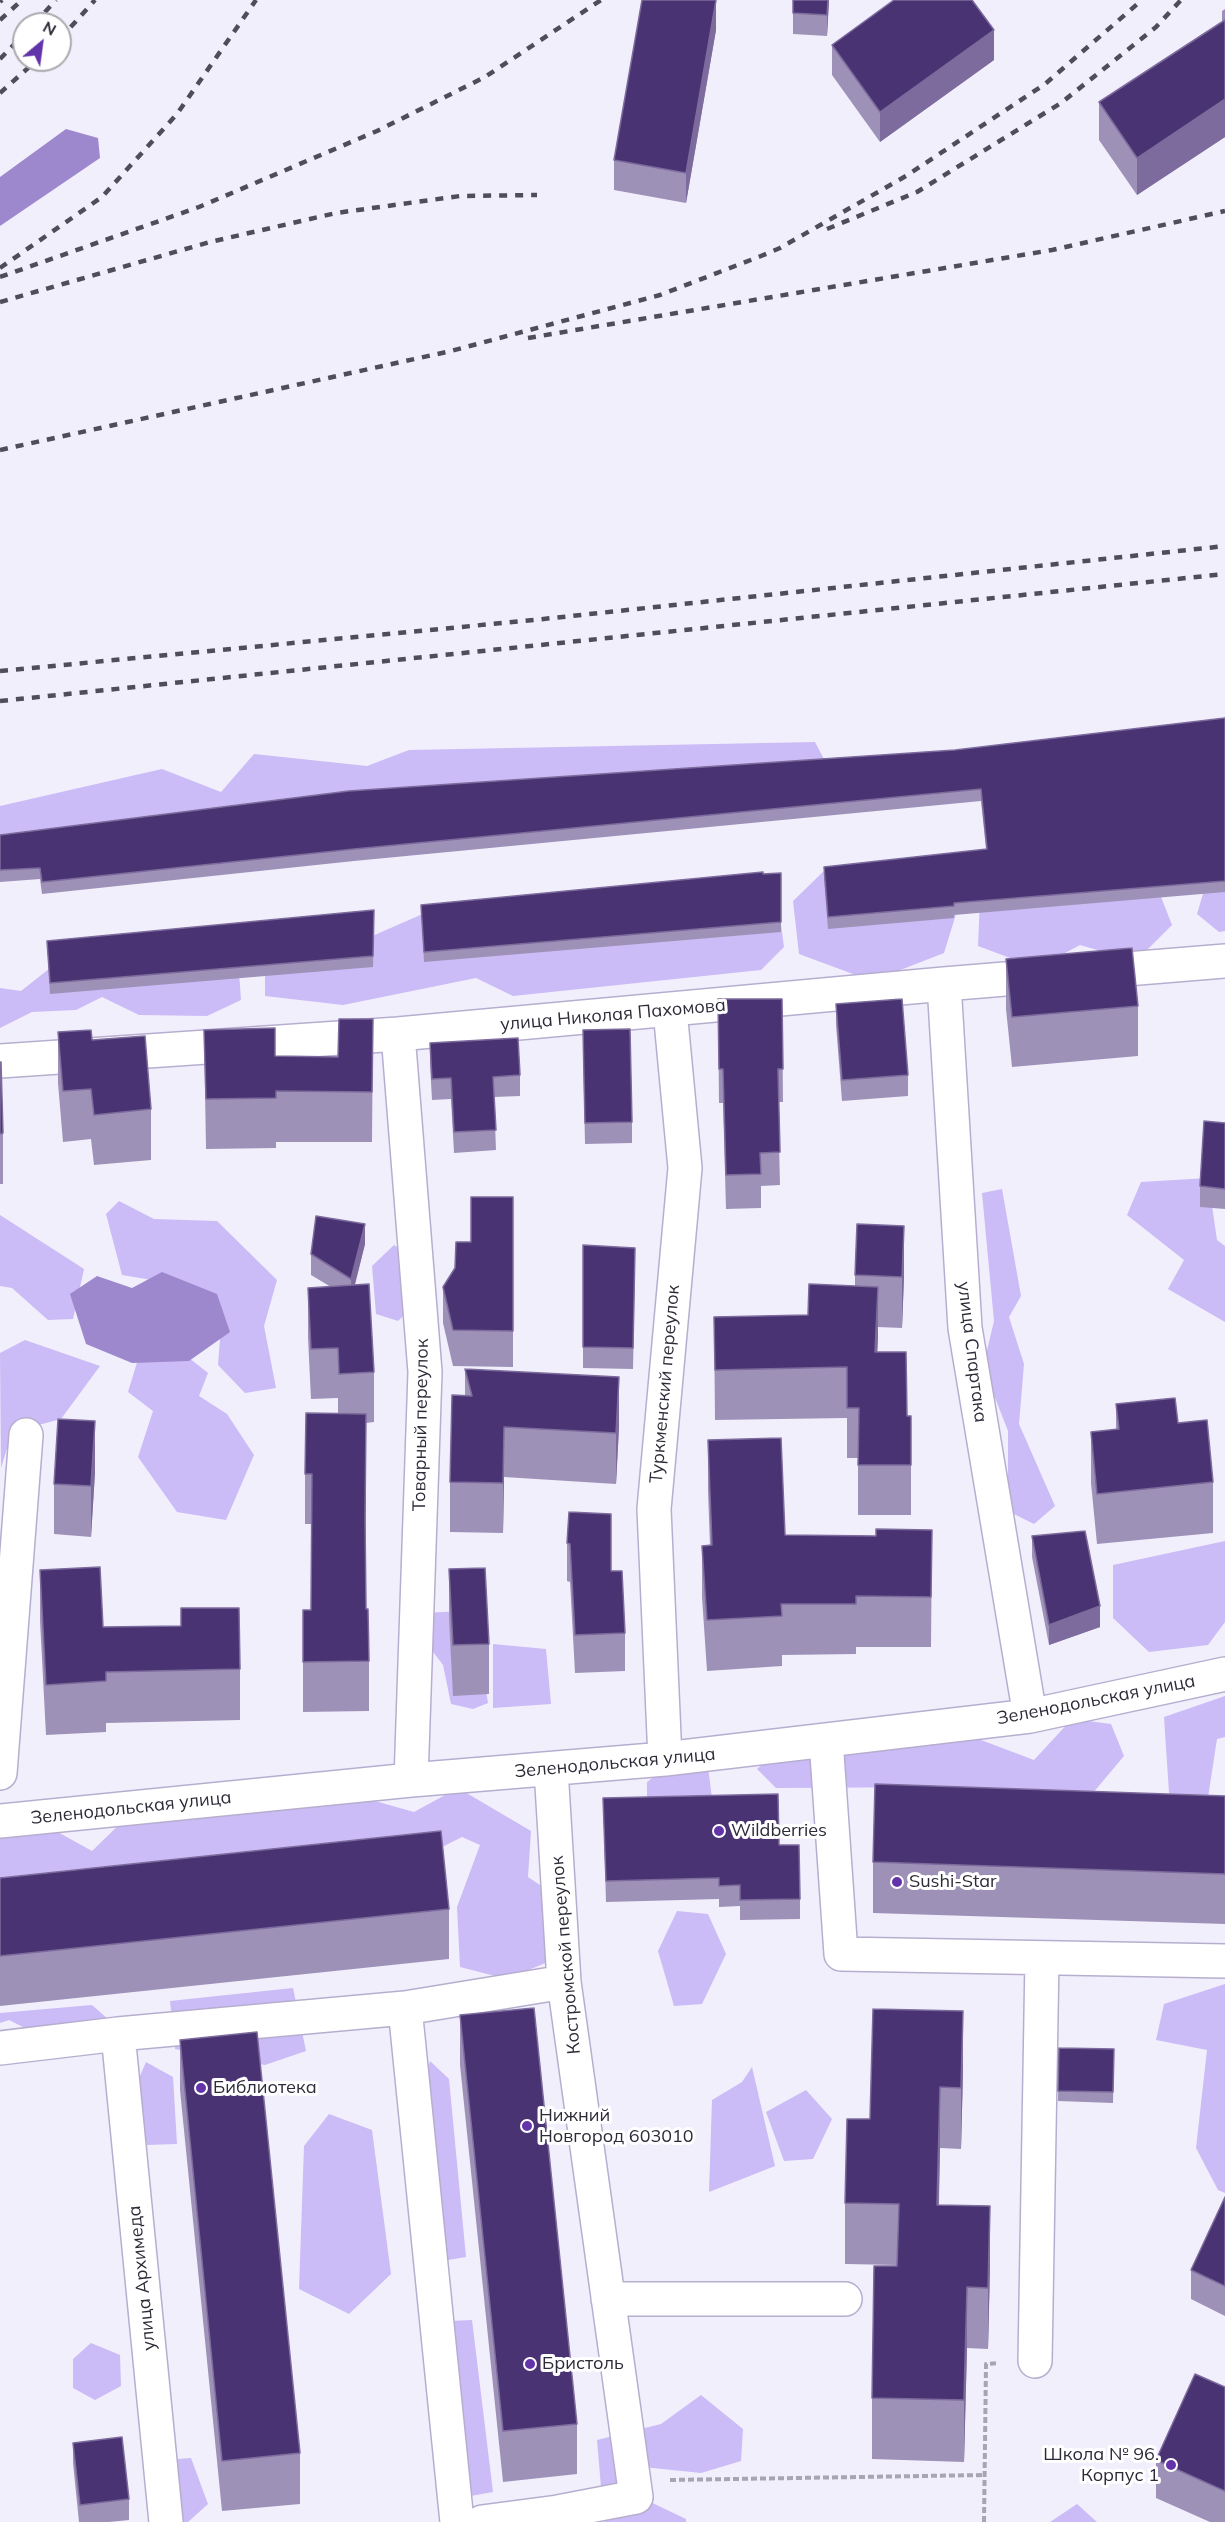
<!DOCTYPE html>
<meta charset="utf-8">
<style>
body{margin:0}
#map{position:relative;width:1225px;height:2522px;overflow:hidden;background:#f2effd;font-family:Mulish,sans-serif}
canvas{display:block}
.north{position:absolute;left:12px;top:12px;width:60px;height:60px;box-sizing:border-box;background:#fff;border:2px solid #abaaaf;border-radius:50%;rotate:29deg;font-size:16px;font-weight:700;line-height:24px;text-align:center;color:#2e2b38}
.north::after{content:'';display:block;margin:auto;width:21px;height:27px;background:#6333aa;clip-path:polygon(50% 0,100% 100%,50% 72%,0 100%)}
</style>
<div id="map">
<canvas width="1225" height="2522"></canvas>
<div class="north">N</div>
</div>
<script>
const ctx = document.querySelector('canvas').getContext('2d');
ctx.lineJoin = 'round';
function fill(path, color) {
  ctx.fillStyle = color;
  ctx.fill(path, 'evenodd');
}
function toPath(rows) {
  const path = new Path2D();
  for (const r of rows) {
    path.moveTo(r[0], r[1]);
    for (let i = 2; i < r.length; i += 2) path.lineTo(r[i], r[i + 1]);
  }
  return path;
}
function stroke(path, color, width, dash) {
  ctx.strokeStyle = color;
  ctx.lineWidth = width;
  ctx.lineCap = dash ? 'butt' : 'round';
  ctx.setLineDash(dash || []);
  ctx.stroke(path);
}
function write(font, color, halo, rows, align = 'center') {
  ctx.font = font + ' Mulish,sans-serif';
  ctx.lineWidth = 6;
  ctx.setLineDash([]);
  ctx.textBaseline = 'middle';
  ctx.strokeStyle = halo;
  ctx.fillStyle = color;
  for (const [text, x, y, turn = 0] of rows) {
    ctx.save();
    ctx.translate(x, y);
    ctx.rotate((+turn || 0) * Math.PI / 180);
    ctx.textAlign = isNaN(turn) ? turn : align;
    if (halo) ctx.strokeText(text, 0, 0);
    ctx.fillText(text, 0, 0);
    ctx.restore();
  }
}
fill(toPath([
 [815,742,828,767,0,859,0,806,162,769,221,792,254,754,367,766,409,750],
 [1225,842,1225,931,1219,932,1197,914,1218,843],
 [1145,856,1172,925,1136,961,1080,945,1037,968,978,946,980,899],
 [824,871,960,901,944,953,872,981,799,954,793,901],
 [777,894,784,947,761,970,513,996,476,978,343,1005,265,996,265,967,329,955,434,909],
 [54,965,239,972,241,1000,207,1016,139,1015,102,997,76,1010,32,1012,0,1028,0,988,21,991],
 [1208,1178,1217,1240,1225,1246,1225,1322,1168,1289,1184,1260,1127,1215,1141,1182],
 [1002,1189,1021,1296,1009,1317,1024,1364,1019,1424,1055,1506,1034,1524,1008,1511,1008,1431,983,1367,994,1321,982,1193],
 [119,1201,154,1219,217,1221,277,1280,264,1326,276,1388,245,1393,218,1365,221,1326,194,1287,122,1275,106,1214],
 [0,1215,84,1269,73,1319,48,1320,12,1288,0,1286],
 [394,1245,414,1257,415,1305,398,1321,376,1314,372,1266],
 [25,1340,100,1366,61,1419,12,1432,1,1468,0,1353],
 [184,1354,208,1373,199,1396,227,1414,254,1455,226,1520,177,1512,138,1457,153,1411,128,1392,139,1356],
 [1225,1541,1225,1622,1208,1645,1149,1652,1113,1618,1113,1565],
 [460,1611,476,1627,488,1703,473,1709,451,1704,443,1665,421,1636,425,1613],
 [493,1644,546,1649,551,1704,493,1708],
 [1225,1696,1225,1737,1217,1739,1207,1804,1170,1808,1164,1717],
 [1072,1719,1111,1724,1124,1756,1087,1800,991,1809,952,1787,776,1788,757,1769,775,1753,973,1737,1034,1760],
 [676,1760,708,1767,713,1806,647,1809,647,1782],
 [458,1788,531,1831,528,1877,546,1889,555,1959,507,1979,460,1967,457,1907,480,1845,462,1837,430,1853,132,1886,103,1866,73,1898,0,1904,0,1833,47,1826,92,1851,124,1820,350,1794,414,1812],
 [677,1911,708,1914,726,1954,702,2004,674,2006,658,1951],
 [1225,1984,1225,2193,1218,2190,1196,2148,1207,2050,1156,2040,1164,2004],
 [293,1988,306,2051,265,2065,175,2049,170,2001],
 [92,2005,108,2019,43,2037,9,2020,0,2023,0,2013],
 [430,2061,449,2079,466,2257,448,2260,417,2215,437,2160,409,2135],
 [146,2062,173,2077,177,2144,147,2145,134,2090],
 [752,2067,775,2166,709,2192,712,2100,742,2082],
 [806,2090,832,2119,813,2159,784,2161,766,2112],
 [329,2114,372,2130,391,2274,349,2314,299,2289,304,2146],
 [472,2320,493,2492,465,2497,450,2321],
 [91,2343,120,2355,121,2386,95,2400,73,2388,73,2359],
 [701,2395,743,2429,741,2461,701,2473,643,2467,642,2498,686,2519,686,2522,604,2522,597,2440,661,2424],
 [191,2458,208,2504,188,2522,183,2522,156,2507,152,2461],
 [1077,2504,1097,2522,1050,2522]
]), '#cbbbf6');
fill(toPath([
 [66,129,98,138,100,158,0,226,0,177],
 [162,1272,217,1294,230,1332,189,1361,132,1363,86,1344,70,1294,97,1276,132,1288]
]), '#9d88ce');
const minor = toPath([
 [944,984,965,1328,1030,1716],
 [398,1034,425,1372,411,1780],
 [0,1061,398,1034,944,984,1225,961],
 [826,1740,841,1954,1225,1961],
 [665,1759,654,1509,685,1168,670,1010],
 [0,1773,26,1435],
 [0,1821,411,1780,665,1759,1030,1716,1225,1674],
 [405,2008,457,2522],
 [118,2034,166,2522],
 [0,2048,118,2034,405,2008,564,1982],
 [608,2299,845,2299],
 [1035,2361,1042,1958],
 [482,2522,558,2512,636,2497,564,1982,551,1769]
]);
stroke(minor, '#b7aecf', 36);
stroke(toPath([
 [670,2480,984,2475],
 [984,2522,986,2364,998,2363]
]), '#a8a5b3', 4, [6, 3]);
stroke(minor, '#fff', 33);
stroke(toPath([
 [0,2,2,0],
 [0,20,22,0],
 [34,24,56,0],
 [60,39,95,0],
 [0,59,24,34],
 [0,93,37,60],
 [827,229,917,192,1061,103,1156,27,1181,0],
 [0,268,102,197,177,114,256,0],
 [0,277,199,207,377,131,485,77,601,0],
 [0,302,210,242,336,213,460,196,537,195],
 [528,338,1052,250,1225,211],
 [0,450,451,351,660,295,761,256,780,248,906,176,1045,84,1142,0],
 [0,671,534,620,1225,546],
 [0,701,1225,574]
]), '#504d5a', 4.5, [8, 8]);
fill(toPath([
 [829,0,827,36,793,34,793,13],
 [1225,9,1225,137,1137,195,1099,140,1099,102,1222,22,1222,11],
 [716,30,686,203,614,190,614,160],
 [832,45,994,60,880,142,832,75],
 [1225,718,1225,892,954,915,954,918,828,929,824,878,824,867,986,849,981,801,354,861,42,894,40,879,0,882,0,835,955,750],
 [781,873,781,932,424,962,421,905],
 [374,910,373,967,50,994,47,941],
 [1006,959,1138,1006,1138,1056,1012,1067,1006,1009],
 [718,999,782,999,783,1102,778,1102,780,1185,761,1186,761,1208,726,1209,723,1103,719,1103],
 [836,1004,908,1075,908,1096,842,1101,836,1025],
 [373,1019,372,1142,276,1142,276,1148,206,1149,204,1030,275,1056,338,1057],
 [58,1032,92,1040,151,1109,151,1160,94,1165,91,1139,63,1142,58,1083],
 [430,1043,520,1075,520,1096,494,1097,496,1150,454,1153,451,1099,432,1100,430,1064],
 [583,1050,632,1122,632,1143,585,1144],
 [0,1062,3,1133,3,1184,0,1184],
 [1225,1123,1225,1209,1200,1207,1200,1186],
 [513,1197,513,1367,453,1366,443,1323,443,1287,471,1242],
 [365,1244,355,1285,374,1372,374,1422,366,1423,365,1549,366,1609,369,1661,369,1711,303,1712,303,1610,311,1610,311,1524,305,1524,305,1474,338,1414,338,1398,311,1399,308,1338,308,1288,331,1287,311,1275,311,1254],
 [583,1245,635,1268,633,1369,583,1368],
 [855,1275,904,1277,902,1328,878,1327,877,1352,907,1416,911,1416,911,1515,858,1515,858,1458,847,1458,847,1418,715,1420,714,1317,808,1315,855,1286],
 [465,1369,619,1427,616,1484,504,1477,503,1533,450,1532,450,1482,465,1396],
 [1116,1404,1178,1423,1213,1482,1213,1533,1097,1544,1091,1483,1091,1432,1116,1430],
 [708,1440,785,1535,876,1536,932,1530,931,1647,856,1647,856,1654,782,1655,782,1666,707,1671,702,1597,702,1546,710,1546,708,1491],
 [95,1472,91,1537,54,1534,54,1484],
 [569,1512,611,1571,625,1633,625,1671,575,1673,570,1582,567,1581,567,1543],
 [1032,1536,1100,1627,1049,1645,1032,1557],
 [449,1569,489,1644,489,1694,453,1696,449,1620],
 [40,1570,103,1627,240,1669,240,1720,106,1723,106,1732,46,1735,40,1621],
 [1225,1796,1225,1924,873,1913,873,1862],
 [603,1798,779,1845,800,1899,800,1919,740,1920,740,1906,719,1907,719,1899,606,1902],
 [0,1878,449,1909,449,1959,0,2006],
 [460,2015,577,2424,577,2474,503,2482,460,2065],
 [180,2040,300,2453,300,2504,222,2511,180,2090],
 [1059,2048,1114,2049,1113,2103,1058,2101],
 [963,2072,961,2149,940,2148,939,2205,990,2267,988,2349,967,2348,964,2462,872,2459,872,2398,897,2265,845,2264,845,2203,870,2119],
 [1225,2197,1225,2316,1191,2299,1191,2270],
 [1225,2387,1225,2522,1210,2522,1156,2498,1156,2460],
 [73,2443,129,2499,129,2520,109,2522,79,2522,73,2463]
]), '#9e91b8');
fill(toPath([
 [716,0,716,30,686,203,686,173],
 [828,0,829,0,827,36,827,15],
 [994,30,994,60,880,142,880,112],
 [1225,99,1225,137,1137,195,1137,158],
 [365,1224,365,1244,351,1299,351,1279],
 [904,1226,904,1277,902,1328,902,1277],
 [878,1287,878,1338,875,1402,875,1352],
 [619,1377,619,1427,616,1484,616,1433],
 [366,1414,366,1465,365,1569,365,1518],
 [95,1421,95,1472,91,1537,91,1486],
 [504,1427,504,1477,503,1533,503,1483],
 [1100,1606,1100,1627,1049,1645,1049,1625],
 [963,2011,963,2072,961,2149,961,2088],
 [940,2087,940,2148,937,2266,937,2205],
 [990,2206,990,2267,988,2349,988,2288],
 [967,2287,967,2348,964,2462,964,2400]
]), '#7c6b9c');
const building = toPath([
 [642,0,716,0,686,173,614,160,642,0],
 [793,0,828,0,827,15,793,13,793,0],
 [894,0,972,0,994,30,880,112,832,45,894,0],
 [1225,20,1225,99,1137,158,1099,102,1225,20],
 [1225,718,1225,881,954,903,954,906,828,917,824,867,987,849,981,789,354,849,42,882,40,868,0,870,0,835,349,791,955,750,1225,718],
 [763,872,763,874,781,873,781,922,424,952,421,905,763,872],
 [374,910,373,956,50,983,47,941,374,910],
 [1132,948,1138,1006,1012,1017,1006,959,1132,948],
 [718,999,782,999,783,1069,778,1069,780,1152,760,1153,761,1174,726,1175,723,1069,719,1069,718,999],
 [902,999,908,1075,842,1080,836,1004,902,999],
 [339,1019,373,1019,372,1092,276,1091,276,1098,206,1099,204,1030,275,1028,275,1056,338,1057,339,1019],
 [630,1029,632,1122,585,1123,583,1030,630,1029],
 [91,1030,92,1040,145,1036,151,1109,94,1115,91,1089,63,1091,58,1032,91,1030],
 [518,1038,520,1075,493,1077,496,1130,454,1132,451,1078,432,1079,430,1043,518,1038],
 [0,1062,1,1062,3,1133,0,1134,0,1062],
 [1204,1121,1225,1123,1225,1189,1200,1186,1204,1121],
 [471,1197,513,1197,513,1331,453,1330,443,1287,455,1268,456,1242,471,1242,471,1197],
 [316,1216,365,1224,351,1279,311,1254,316,1216],
 [857,1224,904,1226,902,1277,855,1275,857,1224],
 [583,1245,635,1248,633,1348,583,1347,583,1245],
 [369,1284,374,1372,339,1374,338,1348,311,1349,308,1288,369,1284],
 [809,1284,878,1287,875,1352,906,1352,907,1416,911,1416,911,1465,858,1465,859,1408,847,1408,847,1367,715,1370,714,1317,808,1315,809,1284],
 [465,1369,619,1377,616,1433,504,1427,503,1483,450,1482,452,1395,472,1396,465,1369],
 [1175,1398,1178,1423,1207,1420,1213,1482,1097,1494,1091,1432,1119,1429,1116,1404,1175,1398],
 [306,1413,366,1414,365,1518,366,1609,368,1609,369,1661,303,1662,303,1610,311,1610,312,1474,305,1474,306,1413],
 [58,1419,95,1421,91,1486,54,1484,58,1419],
 [781,1438,785,1535,876,1536,876,1529,932,1530,931,1597,856,1596,856,1604,781,1604,782,1616,707,1620,702,1546,712,1545,708,1440,781,1438],
 [569,1512,611,1514,611,1571,622,1571,625,1633,575,1635,570,1544,567,1543,569,1512],
 [1085,1531,1100,1606,1049,1625,1032,1536,1085,1531],
 [100,1567,103,1627,181,1626,181,1608,239,1608,240,1669,106,1672,106,1681,46,1685,40,1570,100,1567],
 [485,1568,489,1644,453,1645,449,1569,485,1568],
 [875,1784,1225,1796,1225,1874,873,1862,875,1784],
 [778,1794,779,1845,799,1845,800,1899,740,1900,740,1885,719,1886,719,1878,606,1881,603,1798,778,1794],
 [441,1831,449,1909,0,1956,0,1878,441,1831],
 [534,2008,577,2424,503,2431,460,2015,534,2008],
 [873,2009,963,2011,961,2088,940,2087,937,2205,990,2206,988,2288,967,2287,964,2400,872,2398,874,2266,897,2266,899,2204,845,2203,847,2119,870,2119,873,2009],
 [257,2032,300,2453,222,2461,180,2040,257,2032],
 [1059,2048,1114,2049,1113,2092,1058,2091,1059,2048],
 [1225,2197,1225,2286,1191,2270,1225,2197],
 [1195,2374,1225,2387,1225,2491,1156,2460,1195,2374],
 [122,2437,129,2499,80,2505,73,2443,122,2437]
]);
fill(building, '#493372');
stroke(building, '#7c6b9c', 1.5);
for (const [x, y, r, color] of [
 [719,1831,6,"#6333aa"],
 [897,1882,6,"#6333aa"],
 [201,2088,6,"#6333aa"],
 [527,2126,6,"#6333aa"],
 [530,2364,6,"#6333aa"],
 [1171,2465,6,"#6333aa"]
]) {
  const dot = new Path2D();
  dot.arc(x, y, r, 0, 2 * Math.PI);
  ctx.fillStyle = color;
  ctx.fill(dot);
  stroke(dot, '#fff', 2);
}
write('18px', '#2e2b38', '#fff', [
 ["улица Николая Пахомова",613,1015,-5],
 ["улица Спартака",972,1352,83],
 ["Туркменский переулок",665,1384,-85],
 ["Товарный переулок",421,1425,-89],
 ["Зеленодольская улица",1096,1700,-11],
 ["Зеленодольская улица",615,1763,-5],
 ["Зеленодольская улица",131,1808,-6],
 ["Костромской переулок",566,1955,-95],
 ["улица Архимеда",142,2278,-96]
]);
write('18px', '#2e2b38', '#fff', [
 ["Wildberries",731,1831],
 ["Sushi-Star",909,1882],
 ["Библиотека",213,2088],
 ["Нижний",539,2116],
 ["Новгород 603010",539,2137],
 ["Бристоль",542,2364],
 ["Школа № 96.",1159,2455,"right"],
 ["Корпус 1",1159,2476,"right"]
], 'left');
</script>
